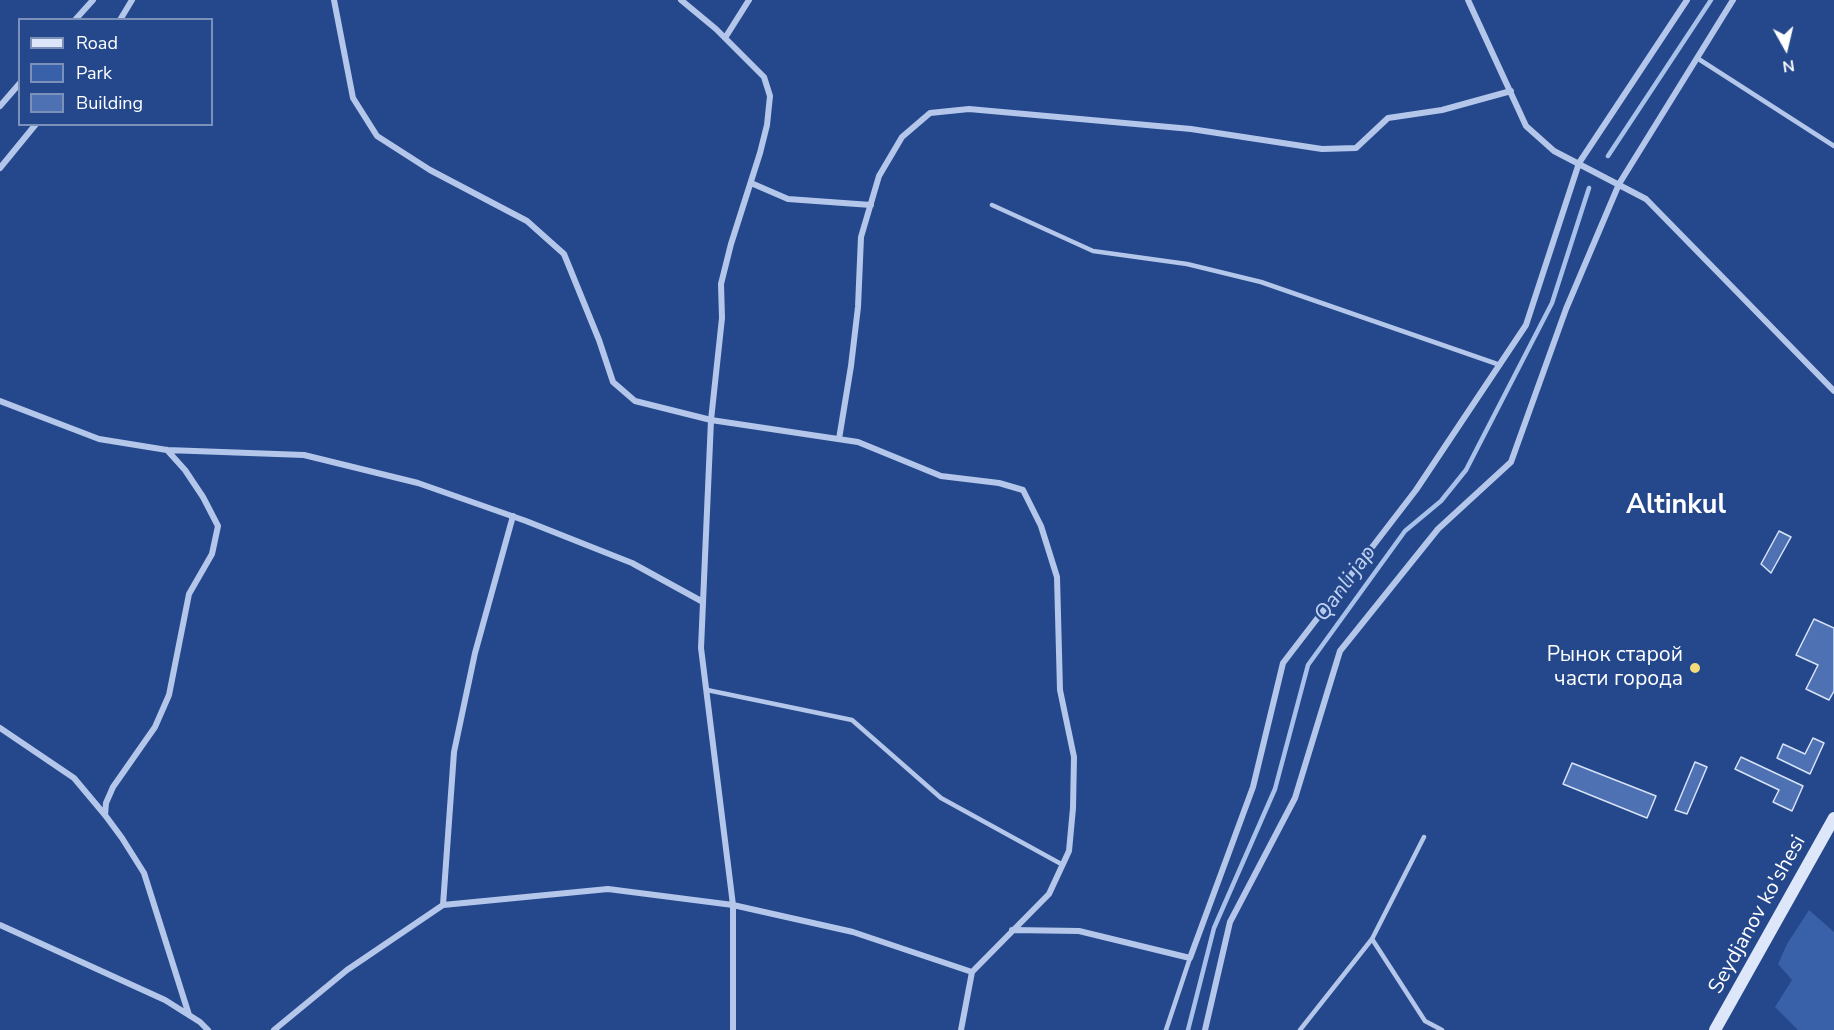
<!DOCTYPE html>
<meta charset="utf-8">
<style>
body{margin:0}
#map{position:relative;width:1834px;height:1030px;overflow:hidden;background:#25488c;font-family:"Nunito Sans",sans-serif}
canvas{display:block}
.legend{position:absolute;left:18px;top:18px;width:195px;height:108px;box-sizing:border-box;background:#25488c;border:2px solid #7c91ba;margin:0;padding:8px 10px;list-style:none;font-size:18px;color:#fff}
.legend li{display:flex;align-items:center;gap:12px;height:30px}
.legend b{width:30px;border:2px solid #7c91ba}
.north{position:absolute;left:1756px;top:18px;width:60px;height:60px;-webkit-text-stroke:4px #25488c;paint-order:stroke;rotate:172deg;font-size:16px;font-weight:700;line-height:24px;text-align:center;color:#fff}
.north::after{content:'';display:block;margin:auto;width:21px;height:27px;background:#fff;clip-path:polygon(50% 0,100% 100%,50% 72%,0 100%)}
</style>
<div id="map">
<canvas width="1834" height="1030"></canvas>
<ul class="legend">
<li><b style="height:8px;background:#dee7f9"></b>Road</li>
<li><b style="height:16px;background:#3961a9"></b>Park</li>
<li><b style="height:16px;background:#4d71b3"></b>Building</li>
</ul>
<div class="north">N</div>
</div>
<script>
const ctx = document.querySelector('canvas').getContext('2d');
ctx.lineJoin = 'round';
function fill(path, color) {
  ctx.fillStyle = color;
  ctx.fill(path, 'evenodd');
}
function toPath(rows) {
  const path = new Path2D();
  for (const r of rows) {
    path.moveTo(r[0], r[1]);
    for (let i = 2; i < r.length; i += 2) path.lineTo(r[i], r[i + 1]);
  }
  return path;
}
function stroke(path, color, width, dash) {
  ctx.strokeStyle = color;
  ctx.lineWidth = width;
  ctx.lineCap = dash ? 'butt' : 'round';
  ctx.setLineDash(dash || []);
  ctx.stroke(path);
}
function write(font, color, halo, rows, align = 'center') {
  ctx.font = font + ' "Nunito Sans",sans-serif';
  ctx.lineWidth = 4.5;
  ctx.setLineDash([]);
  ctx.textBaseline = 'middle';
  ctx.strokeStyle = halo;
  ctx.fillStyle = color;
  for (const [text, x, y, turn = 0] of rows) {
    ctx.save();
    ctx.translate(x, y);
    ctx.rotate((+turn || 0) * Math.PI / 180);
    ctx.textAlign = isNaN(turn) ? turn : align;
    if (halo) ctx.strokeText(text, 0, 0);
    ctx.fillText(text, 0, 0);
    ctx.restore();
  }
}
fill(toPath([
 [1809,910,1834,932,1834,1030,1798,1030,1775,1007,1792,980,1778,964,1787,944]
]), '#3961a9');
stroke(toPath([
 [1608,156,1711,0],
 [1188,1030,1214,928,1275,789,1308,665,1405,531,1441,501,1466,470,1552,303,1589,188]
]), '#a8c1eb', 4.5);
const building = toPath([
 [1779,531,1791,537,1771,573,1761,564,1779,531],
 [1814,619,1834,628,1834,691,1829,700,1806,689,1818,665,1796,655,1814,619],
 [1813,738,1824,743,1810,774,1777,758,1783,744,1805,754,1813,738],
 [1741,757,1803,786,1792,811,1773,802,1779,790,1735,769,1741,757],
 [1695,762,1707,767,1687,814,1675,810,1695,762],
 [1572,763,1656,796,1647,818,1563,784,1572,763]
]);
fill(building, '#4d71b3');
stroke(building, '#d8e3f8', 1.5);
stroke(toPath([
 [1697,58,1834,146],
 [992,205,1093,251,1187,264,1261,282,1500,365],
 [707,690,852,720,941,798,1063,865],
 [1372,939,1425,1021,1442,1030],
 [1166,1030,1190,958],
 [1300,1030,1372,939,1424,837]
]), '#b4c7ea', 4.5);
stroke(toPath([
 [334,0,353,98,377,136,430,170,527,221,564,254,599,340,613,382,635,401,711,420,858,442,941,476,999,483,1023,490,1041,526,1057,577,1060,690,1074,757,1073,808,1069,851,1049,894,972,972,961,1030],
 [681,0,716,29,764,77,770,96,767,125,760,153,731,244,721,284,722,318,711,420,701,648,733,905,733,1030],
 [1468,0,1526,126,1554,151,1646,199,1834,391],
 [75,20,93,0],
 [120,20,132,0],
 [725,38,749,0],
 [0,106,20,83],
 [0,168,36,124],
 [751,183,788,199,871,205],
 [0,401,99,439,167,450,304,455,418,483,526,521,632,563,703,602],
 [839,439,851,366,858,307,861,237,879,176,902,137,930,113,969,109,1191,129,1322,149,1356,148,1388,118,1442,110,1511,91],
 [0,728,74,778,105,815,122,838,144,873,189,1015],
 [105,815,106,803,113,787,155,727,169,695,189,594,212,554,218,526,203,497,185,470,167,450],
 [443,905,454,752,475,653,513,516],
 [0,925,165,1000,200,1022,208,1030],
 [1012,930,1079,931,1190,958,1253,787,1283,663,1416,490,1526,325,1579,163,1687,0],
 [274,1030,347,970,443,905,608,889,733,905,853,932,972,972],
 [1205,1030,1230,922,1295,798,1340,651,1438,529,1511,462,1566,309,1619,184,1733,0]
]), '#b4c7ea', 6);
stroke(toPath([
 [1715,1030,1834,818]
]), '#dee7f9', 12);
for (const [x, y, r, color] of [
 [1695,668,6,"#f4dc78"]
]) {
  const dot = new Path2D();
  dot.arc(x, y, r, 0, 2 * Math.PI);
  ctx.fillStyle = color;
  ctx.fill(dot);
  stroke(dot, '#25488c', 2);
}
write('21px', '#fff', '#25488c', [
 ["Рынок старой",1683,656],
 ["части города",1683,680]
], 'right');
write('21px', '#fff', '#25488c', [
 ["Seydjanov ko'shesi",1758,915,-61]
]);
write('italic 22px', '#c0d2f1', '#25488c', [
 ["Qanli jap",1346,584,-54]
]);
write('bold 27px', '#fff', '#25488c', [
 ["Altinkul",1676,506]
]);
</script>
